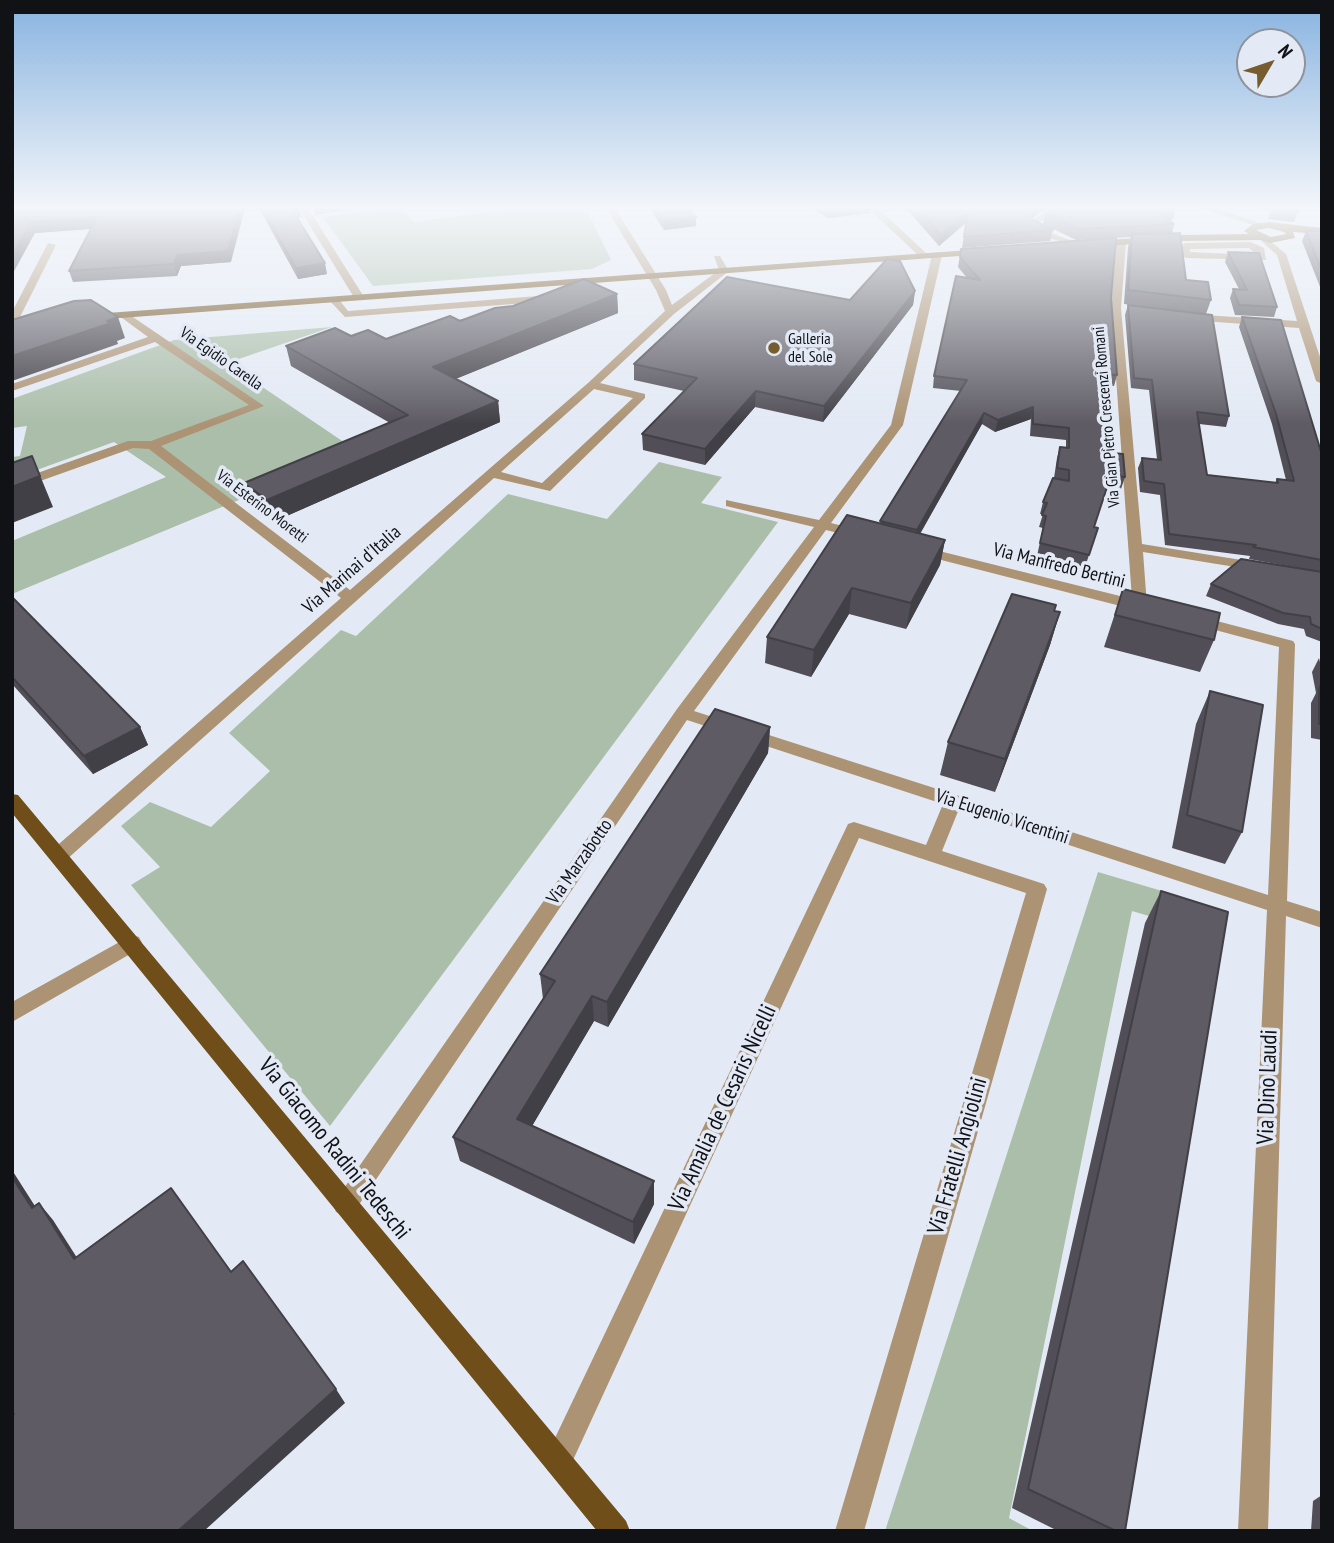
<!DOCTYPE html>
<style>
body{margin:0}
#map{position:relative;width:1334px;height:1543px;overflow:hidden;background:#e4eaf5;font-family:"PT Sans Narrow",sans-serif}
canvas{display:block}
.frame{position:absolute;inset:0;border:14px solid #101216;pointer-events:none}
.north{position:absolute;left:1236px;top:28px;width:70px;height:70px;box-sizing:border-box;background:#e4eaf5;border:2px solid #8f949c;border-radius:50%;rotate:51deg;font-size:19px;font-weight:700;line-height:28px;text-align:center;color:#101216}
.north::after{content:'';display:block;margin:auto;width:24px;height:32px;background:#775d2e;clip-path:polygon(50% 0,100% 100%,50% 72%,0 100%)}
</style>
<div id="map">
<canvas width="1334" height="1543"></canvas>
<div class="frame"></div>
<div class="north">N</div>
</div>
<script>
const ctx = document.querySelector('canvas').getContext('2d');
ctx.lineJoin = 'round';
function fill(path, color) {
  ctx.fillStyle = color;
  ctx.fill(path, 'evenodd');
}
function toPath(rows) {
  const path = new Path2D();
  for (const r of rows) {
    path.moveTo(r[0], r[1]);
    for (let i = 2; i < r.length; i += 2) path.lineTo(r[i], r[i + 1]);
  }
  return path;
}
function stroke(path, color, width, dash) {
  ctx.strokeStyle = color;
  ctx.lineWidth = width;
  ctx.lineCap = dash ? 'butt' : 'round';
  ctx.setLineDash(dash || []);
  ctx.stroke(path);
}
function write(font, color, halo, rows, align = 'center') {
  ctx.font = font + ' "PT Sans Narrow",sans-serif';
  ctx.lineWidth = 7;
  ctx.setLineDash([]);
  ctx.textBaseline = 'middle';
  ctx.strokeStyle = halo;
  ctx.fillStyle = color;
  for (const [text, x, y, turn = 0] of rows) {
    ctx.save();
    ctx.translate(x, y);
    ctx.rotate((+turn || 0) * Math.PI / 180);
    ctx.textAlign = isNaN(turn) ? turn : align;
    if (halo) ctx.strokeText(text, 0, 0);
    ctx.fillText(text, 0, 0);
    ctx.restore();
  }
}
fill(toPath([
 [389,208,402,208,414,222,513,208,586,208,611,260,592,269,373,286,323,217],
 [332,327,227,363,357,451,12,594,12,541,166,477,114,442,12,479,12,457,20,456,27,426,12,428,12,399,174,340],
 [659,462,722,477,701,503,778,522,330,1126,131,885,160,867,121,826,150,802,211,827,270,771,229,733,341,630,356,636,508,494,607,519],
 [1098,872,1179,896,1176,924,1132,911,1009,1518,1033,1531,885,1531]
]), '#abbeaa');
fill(toPath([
 [299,208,308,208,364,297,363,299,355,299,299,208],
 [606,208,615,208,666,290,672,305,719,270,714,256,720,256,729,271,674,314,600,383,645,394,645,398,550,491,494,478,66,860,52,860,50,855,52,850,341,598,149,449,133,448,12,491,12,482,128,441,151,441,249,405,155,342,12,391,12,384,148,337,118,315,127,313,264,406,161,446,350,590,588,383,665,311,656,290,606,208],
 [594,389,633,398,542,483,501,472,594,389],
 [868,208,878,208,927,254,927,258,921,258,868,208],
 [1200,208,1215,208,1267,225,1259,227,1200,208],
 [1067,212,1067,216,1049,218,1038,223,1051,233,1078,243,1078,247,1045,237,1032,229,1028,222,1044,213,1067,212],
 [1264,236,1286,254,1322,363,1322,384,1316,381,1299,328,1189,320,1184,317,1189,314,1297,321,1277,255,1259,239,1264,236],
 [1121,239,1126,242,1121,308,1142,544,1260,563,1267,567,1260,571,1143,552,1147,606,1140,611,914,553,912,550,919,546,1132,599,1111,308,1116,242,1121,239],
 [1251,242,1264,248,1266,260,1186,258,1181,255,1180,246,1185,243,1251,242],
 [1249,248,1257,255,1190,252,1190,249,1249,248],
 [48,243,56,245,18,321,12,324,12,312,48,243],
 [937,252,942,255,903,425,831,523,867,532,869,535,862,539,826,530,694,711,1268,895,1279,647,1189,623,1186,620,1194,615,1293,641,1295,644,1287,901,1322,912,1322,928,1286,916,1268,1531,1238,1531,1267,910,959,809,942,851,1044,884,1047,889,864,1531,835,1531,1026,893,859,838,568,1471,558,1475,548,1471,544,1461,848,824,854,822,926,845,943,804,687,720,354,1212,345,1216,336,1212,333,1204,677,709,814,527,726,506,726,500,819,520,891,425,932,255,937,252],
 [553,291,558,294,557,296,539,302,345,317,328,299,337,297,348,311,538,296,553,291],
 [132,935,139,937,142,943,139,949,12,1022,12,1002,132,935]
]), '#ac9374');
fill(toPath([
 [1269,222,1322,228,1322,234,1293,232,1295,238,1270,243,1261,240,1180,241,1091,247,1086,244,1091,241,1180,235,1249,234,1244,231,1253,224,1269,222],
 [1269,228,1284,232,1286,234,1271,237,1256,230,1269,228],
 [983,249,988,252,986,254,93,320,88,317,93,314,983,249],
 [12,794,18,795,626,1521,630,1531,597,1531,12,813,12,794]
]), '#6f4e1a');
fill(toPath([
 [12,208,231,262,181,266,177,276,73,282,69,271,91,229,35,233],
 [259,208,299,208,301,217,297,217,327,274,298,279],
 [649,208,689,208,696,217,696,226,664,230],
 [810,208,870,208,870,213,828,218],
 [882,208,1176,208,1173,219,1169,220,1174,224,1172,233,1186,280,1211,300,1206,314,1124,304,1128,247,1131,237,1076,240,1043,224,1045,213,1059,210,1043,211,1032,218,1033,220,1053,230,1050,241,962,248,966,223,939,246,910,213,901,209,885,211],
 [1246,208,1297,208,1298,212,1294,222,1268,219,1270,210],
 [1306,231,1322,231,1322,292,1302,241],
 [961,249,1111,298,1117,375,1114,386,1101,385,1104,452,1125,477,1121,489,1107,487,1094,527,1098,528,1085,567,1037,556,1043,528,1039,527,1043,514,1040,514,1043,502,1054,478,1057,458,1060,447,1066,447,1066,440,1030,436,1031,419,995,432,982,424,920,533,945,540,940,565,906,629,849,614,811,677,765,663,767,637,880,523,961,391,933,388,934,376,967,278,958,267],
 [1228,252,1277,307,1274,317,1235,315,1230,298,1233,289,1239,289,1225,262],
 [915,291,913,305,823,422,755,407,705,465,643,450,642,434,684,391,634,380,634,364,850,300],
 [617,294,618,313,455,379,498,401,500,422,273,522,250,505,244,483,390,423,291,366,286,346,351,336,386,339,513,306],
 [1128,305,1229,416,1226,427,1199,424,1207,475,1275,483,1277,479,1286,480,1272,424,1239,327,1242,317,1322,455,1322,642,1306,636,1304,629,1278,624,1206,596,1211,584,1293,567,1249,559,1250,556,1165,545,1160,495,1140,492,1138,468,1142,458,1157,459,1149,390,1131,388,1125,315],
 [1123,589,1214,640,1200,672,1104,647],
 [12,597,140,727,148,745,93,774,12,684],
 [1054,611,1060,612,1050,645,995,792,940,775,948,742],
 [1319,658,1322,670,1322,740,1311,738,1311,703,1316,693,1312,672],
 [1210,691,1242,832,1225,864,1172,848,1196,724],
 [770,727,768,753,608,1027,594,1021,532,1126,654,1204,634,1244,460,1161,453,1137,543,999,540,974],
 [1161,891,1125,1531,1058,1531,1012,1508,1145,923],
 [1322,1495,1322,1531,1311,1531,1313,1501]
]), '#514e57');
fill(toPath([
 [240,208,245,208,231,262,181,266,177,276,174,264,177,255],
 [291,208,299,208,301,217,293,218],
 [314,208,359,208,315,215],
 [829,208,870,208,870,213,828,218],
 [886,208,901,208,901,209,885,211],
 [1031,208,1043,208,1043,211,1025,221,1028,210],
 [1176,208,1173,219,1157,224,1160,213],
 [968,212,966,222,939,246,941,235],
 [97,217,101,228,35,233,12,275,12,256,31,222],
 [696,217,696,226,664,230,664,220],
 [325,263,327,274,298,279,296,268],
 [915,291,913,305,823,422,824,406],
 [617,294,618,313,436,387,433,367],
 [118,317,125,338,117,341,118,344,12,381,12,356],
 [756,391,755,407,705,465,705,449],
 [498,401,500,422,273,522,267,500],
 [1033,407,1031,419,995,432,998,420],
 [984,413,982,424,915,543,917,530],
 [32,456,53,507,12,523,12,487],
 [945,540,940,565,906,629,911,603],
 [852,588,849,614,811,677,814,650],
 [1060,612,1050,645,995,792,1005,759],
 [140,727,148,745,93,774,84,756],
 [770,727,768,753,608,1027,607,1002],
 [592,996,594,1021,522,1143,517,1119],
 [12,1170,47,1225,32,1208,12,1177],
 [654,1181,654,1204,634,1244,633,1222],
 [39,1203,53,1220,88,1275,74,1259],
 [336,1389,345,1403,204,1531,178,1531]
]), '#424047');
const building = toPath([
 [12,208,240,208,228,251,177,255,174,264,69,271,97,217,31,222,12,256,12,208],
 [262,208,291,208,325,263,296,268,262,208],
 [655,208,689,208,696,217,664,220,655,208],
 [916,208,1031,208,1028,210,1033,220,1053,230,964,237,968,212,941,235,916,208],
 [1066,208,1174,208,1160,213,1174,224,1079,229,1045,213,1066,208],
 [1272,208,1297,208,1298,212,1272,209,1272,208],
 [1306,231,1322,231,1322,271,1306,231],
 [1180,233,1186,280,1208,282,1211,300,1128,290,1132,234,1180,233],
 [1116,238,1111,298,1117,375,1100,374,1104,452,1123,454,1125,477,1111,475,1094,527,1098,528,1089,555,1040,543,1046,516,1042,515,1047,503,1043,502,1053,478,1069,481,1069,470,1057,468,1060,447,1069,448,1069,428,1033,424,1033,407,998,420,984,413,917,530,880,521,967,380,934,376,956,276,980,280,960,257,961,249,1116,238],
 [1228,252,1259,253,1277,307,1239,305,1233,289,1247,290,1228,252],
 [887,259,900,261,915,291,824,406,756,391,705,449,642,434,697,378,634,364,727,277,850,300,887,259],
 [584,279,617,294,433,367,498,401,267,500,244,483,408,415,286,346,335,328,351,336,368,330,386,339,450,316,460,321,495,308,513,306,584,279],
 [91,300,118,317,107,321,111,323,12,356,12,320,74,301,91,300],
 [1128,305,1212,315,1229,416,1197,412,1207,475,1278,483,1277,479,1294,481,1276,414,1242,317,1281,320,1322,455,1322,560,1253,547,1256,545,1169,534,1164,484,1144,481,1142,458,1161,460,1152,380,1134,378,1128,305],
 [32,456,40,476,12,487,12,463,32,456],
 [847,515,945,540,911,603,852,588,814,650,767,637,847,515],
 [1241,559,1322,572,1322,629,1311,624,1310,617,1283,613,1211,584,1241,559],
 [1123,589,1220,613,1214,640,1115,615,1123,589],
 [1012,594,1056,605,1054,611,1060,612,1005,759,948,742,1012,594],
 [12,597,140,727,84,756,12,677,12,597],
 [1322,682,1322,724,1319,724,1319,689,1322,682],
 [1210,691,1263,705,1242,832,1187,815,1210,691],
 [715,709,770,727,607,1002,592,996,517,1119,654,1181,633,1222,453,1137,555,981,540,974,715,709],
 [1161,891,1228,912,1125,1531,1116,1531,1028,1489,1161,891],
 [12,1177,32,1208,39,1203,74,1259,171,1188,231,1272,243,1261,336,1389,178,1531,12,1531,12,1415,14,1414,12,1411,12,1177]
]);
fill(building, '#5e5b65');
stroke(building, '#424047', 2);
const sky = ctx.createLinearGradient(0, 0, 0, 424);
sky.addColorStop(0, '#88b3e0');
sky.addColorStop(0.49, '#f3f6fa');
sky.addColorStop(1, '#f3f6fa00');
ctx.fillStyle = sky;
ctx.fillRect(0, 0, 1334, 424);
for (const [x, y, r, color] of [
 [774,348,7,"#775d2e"]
]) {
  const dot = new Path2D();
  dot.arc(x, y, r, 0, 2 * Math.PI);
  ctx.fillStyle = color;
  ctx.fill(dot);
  stroke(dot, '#e4eaf5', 2.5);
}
write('16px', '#101216', '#e4eaf5', [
 ["Galleria",788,339],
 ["del Sole",788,357]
], 'left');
write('16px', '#101216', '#e4eaf5', [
 ["Via Egidio Carella",221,359,35],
 ["Via Gian Pietro Crescenzi Romani",1107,417,-95],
 ["Via Esterino Moretti",262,507,37]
]);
write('19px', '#101216', '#e4eaf5', [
 ["Via Manfredo Bertini",1059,566,14],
 ["Via Marinai d'Italia",352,570,-41],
 ["Via Eugenio Vicentini",1002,817,18],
 ["Via Marzabotto",580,862,-55]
]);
write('23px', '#101216', '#e4eaf5', [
 ["Via Dino Laudi",1268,1087,-88],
 ["Via Amalia de Cesaris Nicelli",723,1108,-65],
 ["Via Giacomo Radini Tedeschi",334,1149,51],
 ["Via Fratelli Angiolini",958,1156,-74]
]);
</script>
